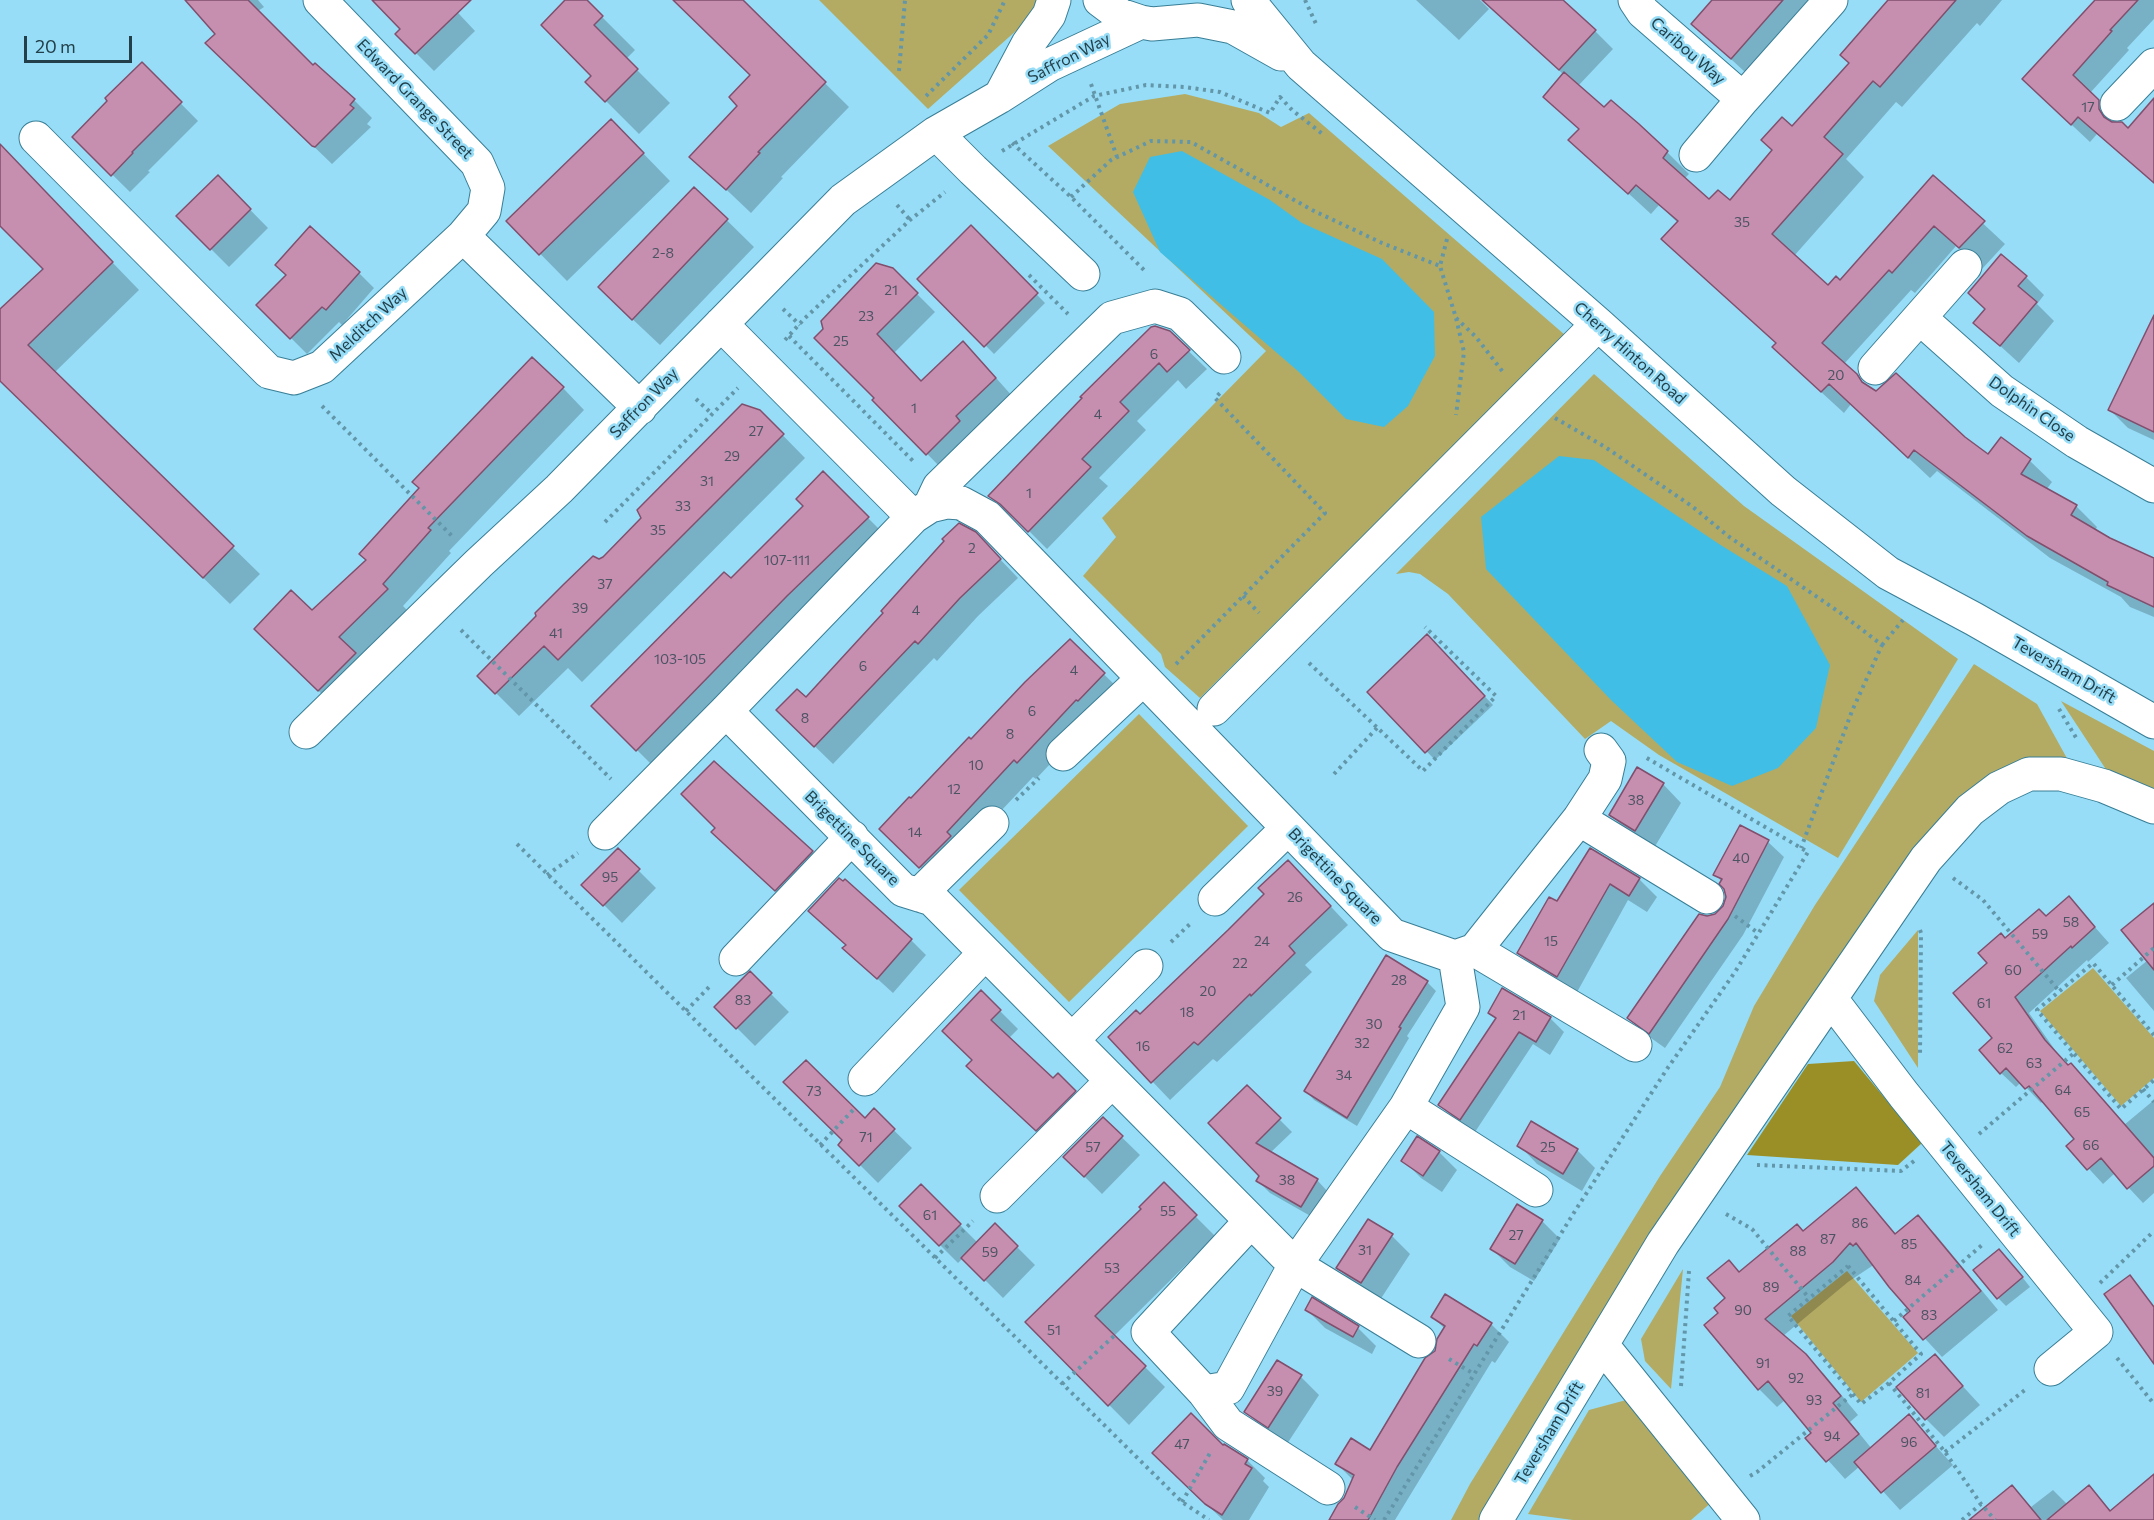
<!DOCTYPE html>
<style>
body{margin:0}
#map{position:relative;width:2154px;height:1520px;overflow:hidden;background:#97ddf7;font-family:Commissioner,sans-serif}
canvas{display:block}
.scale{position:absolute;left:24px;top:36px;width:108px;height:27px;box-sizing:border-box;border:3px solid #23404a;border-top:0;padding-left:8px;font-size:18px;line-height:21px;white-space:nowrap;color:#23404a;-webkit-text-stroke:4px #97ddf7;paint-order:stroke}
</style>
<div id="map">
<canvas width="2154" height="1520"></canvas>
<div class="scale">20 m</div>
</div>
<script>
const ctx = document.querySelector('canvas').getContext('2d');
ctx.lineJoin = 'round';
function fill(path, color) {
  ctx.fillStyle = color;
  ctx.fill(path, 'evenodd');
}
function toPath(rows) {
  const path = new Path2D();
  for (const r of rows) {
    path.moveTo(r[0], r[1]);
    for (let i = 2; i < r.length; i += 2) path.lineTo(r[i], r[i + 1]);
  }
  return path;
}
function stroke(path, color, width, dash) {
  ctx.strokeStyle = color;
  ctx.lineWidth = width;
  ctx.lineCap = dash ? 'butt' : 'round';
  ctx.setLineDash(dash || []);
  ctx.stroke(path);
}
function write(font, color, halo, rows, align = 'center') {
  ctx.font = font + ' Commissioner,sans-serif';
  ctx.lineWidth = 5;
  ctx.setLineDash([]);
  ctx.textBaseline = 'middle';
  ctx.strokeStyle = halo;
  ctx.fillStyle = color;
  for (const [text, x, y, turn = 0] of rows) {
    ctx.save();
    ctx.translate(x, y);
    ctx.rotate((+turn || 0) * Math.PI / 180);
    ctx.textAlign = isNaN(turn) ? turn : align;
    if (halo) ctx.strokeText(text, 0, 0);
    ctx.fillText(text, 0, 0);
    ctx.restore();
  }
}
fill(toPath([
 [819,0,1037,0,1026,22,928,109],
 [1185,94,1259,113,1281,127,1309,113,1565,335,1200,698,1165,667,1161,654,1083,576,1116,537,1102,518,1266,351,1048,146,1120,104],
 [1594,374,1744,506,1958,659,1838,858,1659,755,1611,721,1585,739,1448,594,1420,574,1409,572,1396,574],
 [1974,664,2037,704,2069,762,1963,795,1481,1520,1451,1520,1470,1484,1660,1176,1720,1087,1754,1006,1815,905],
 [2061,701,2154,751,2154,795,2109,774],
 [1139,714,1248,826,1069,1002,959,890],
 [1918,930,1918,1068,1874,1001,1880,975],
 [2093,968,2154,1038,2154,1078,2121,1106,2040,1011],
 [1683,1269,1671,1389,1645,1361,1641,1339],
 [1847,1271,1918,1353,1861,1402,1791,1316],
 [1630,1399,1713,1501,1691,1520,1573,1520,1528,1514,1589,1410]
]), '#b3ab63');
fill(toPath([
 [1854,1061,1922,1143,1898,1165,1747,1155,1808,1064]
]), '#9a8f27');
fill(toPath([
 [1182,151,1270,200,1302,223,1382,259,1434,312,1435,356,1408,406,1384,427,1346,419,1299,372,1160,252,1133,192,1150,157],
 [1559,456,1594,460,1719,544,1787,586,1830,665,1816,728,1778,768,1732,786,1677,762,1611,700,1486,569,1481,517]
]), '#41bee5');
fill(toPath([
 [187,0,258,0,264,7,258,11,313,67,354,100,372,118,367,124,371,127,332,164,225,61,217,34],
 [373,0,446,0,475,31,434,71,397,34,402,29],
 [567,0,585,0,635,50,626,59,670,103,639,134,587,82,593,76],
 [674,0,741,0,849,107,781,177,783,178,751,213,692,157,739,106,752,76],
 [1416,0,1480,0,1489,9,1459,40],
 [1500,0,1550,0,1595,31,1613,49,1578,86,1604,109,1667,152,1689,174,1684,179,1709,202,1730,203,1850,63,1890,0,2002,0,1980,26,1977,23,1902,107,1896,102,1846,159,1864,177,1794,256,1828,287,1840,282,1933,177,2005,244,1982,269,1956,246,1915,293,1911,290,1844,364,1869,388,1964,438,1988,456,2002,439,2030,461,2052,482,2046,490,2076,506,2097,527,2095,531,2154,560,2154,617,2130,607,2121,597,2050,558,1937,471,1930,478,1851,404,1844,413,1796,369,1774,347,1777,344,1663,239,1678,223,1659,205,1651,214,1570,140,1580,130,1545,96,1564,75,1511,26],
 [1714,0,1833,0,1759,85,1693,24],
 [2096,0,2154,0,2154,19,2127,48,2129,50,2090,93,2098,117,2101,117,2100,104,2116,119,2116,124,2129,130,2154,122,2154,183,2097,134,2090,142,2042,97],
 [142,64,198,121,148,171,150,172,130,192,74,137],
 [0,146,139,290,54,373,260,574,230,604,59,437,0,369,0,311,45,269,0,220],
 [638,148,670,181,567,281,508,221],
 [218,177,268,228,229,267,178,216],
 [695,189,754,247,660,345,627,314],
 [971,228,1045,303,994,354,920,279],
 [893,270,935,312,894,353,922,383,981,361,1013,397,945,472,874,400,876,398,816,338],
 [359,273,374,288,342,325,339,322,307,354,258,305],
 [2026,277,2044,295,2037,304,2054,321,2019,363,1975,323],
 [1169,332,1207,369,1186,389,1178,380,1137,421,1146,430,1099,478,1108,486,1047,549,1019,521,1008,514,990,496],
 [2154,360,2154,440,2128,428,2110,410],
 [563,388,584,410,449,551,451,553,403,606,409,612,340,712,256,629,312,612,368,560,421,488],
 [759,411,805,458,582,682,568,668,519,716,479,676],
 [823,473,891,541,660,773,593,706,731,581,805,506],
 [975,533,1018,578,978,616,937,661,934,658,833,764,796,728,806,699,885,613],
 [1427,636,1493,705,1435,760,1369,692],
 [1070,641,1122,692,1095,716,1036,779,1033,777,1000,812,938,885,881,829,971,741],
 [1637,769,1663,784,1681,803,1654,848,1629,833,1611,815],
 [1740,827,1768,842,1784,857,1743,935,1665,1048,1644,1033,1629,1018,1707,917,1716,915,1725,907,1727,897,1722,882,1715,874],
 [801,841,825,865,789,903,727,845],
 [618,850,656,888,622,923,584,885],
 [1590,850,1639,879,1657,897,1647,912,1628,900,1576,994,1537,971,1518,953,1557,903],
 [1306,880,1348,925,1305,965,1312,972,1217,1062,1213,1059,1170,1100,1110,1037,1140,1016],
 [2069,898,2109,943,2088,962,2087,960,2029,1013,2060,1057,2124,1125,2154,1100,2154,1193,2143,1203,2115,1173,2103,1184,2068,1146,2076,1139,2043,1101,2041,1103,2021,1082,2016,1087,2001,1073,1994,1038,1989,964,2006,940,2046,918],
 [2154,906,2154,1011,2126,978,2148,960],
 [911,940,926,955,893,993,860,963],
 [750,973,789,1012,755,1046,716,1007],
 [1427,982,1436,991,1407,1036,1409,1038,1357,1126,1314,1100,1306,1091],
 [981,992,1018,1029,1009,1038,1053,1080,1058,1075,1092,1110,1054,1148,986,1084,974,1060],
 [1489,1012,1550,1018,1564,1032,1550,1055,1533,1044,1475,1132,1453,1118,1440,1105,1496,1019],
 [1247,1087,1292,1132,1270,1153,1317,1180,1329,1193,1314,1218,1270,1193,1258,1181,1261,1176],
 [874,1111,912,1148,878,1183,840,1145],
 [1103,1119,1140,1155,1102,1194,1065,1157],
 [1532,1123,1577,1150,1595,1168,1582,1191,1537,1164,1519,1145],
 [1439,1152,1457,1170,1442,1192,1421,1178,1403,1160],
 [1164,1185,1215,1236,1114,1336,1165,1387,1129,1425,1027,1322,1143,1209],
 [921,1186,978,1243,995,1225,1035,1265,1003,1298,963,1258,958,1263,901,1206],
 [1855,1189,1897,1235,1918,1217,1936,1235,1998,1310,1942,1357,1905,1317,1912,1311,1875,1264,1848,1282,1783,1336,1824,1374,1858,1415,1850,1422,1872,1449,1909,1417,1953,1465,1900,1510,1860,1466,1845,1479,1808,1438,1813,1433,1785,1400,1777,1407,1759,1389,1721,1313,1740,1273,1804,1233],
 [1542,1221,1560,1239,1534,1281,1510,1267,1492,1249],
 [1392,1236,1410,1254,1380,1300,1356,1286,1338,1268],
 [2008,1259,2030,1287,2006,1306,1998,1298],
 [2130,1277,2154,1306,2154,1350],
 [1312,1299,1358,1328,1376,1346,1372,1354,1325,1328,1307,1310],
 [1433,1317,1491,1324,1509,1342,1495,1363,1492,1361,1395,1520,1330,1520,1345,1498,1353,1480,1337,1464,1371,1452,1436,1352,1445,1329],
 [1935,1356,1980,1405,1944,1437,1926,1419],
 [1301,1377,1319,1395,1287,1444,1264,1430,1246,1412],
 [1223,1448,1247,1460,1265,1478,1263,1481,1269,1487,1249,1520,1223,1520,1172,1471],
 [2154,1476,2154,1520,2000,1520,2012,1487,2031,1507,2053,1490,2068,1505,2088,1487,2111,1511]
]), '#0003');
const building = toPath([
 [185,0,248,0,313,65,315,63,355,99,350,105,354,108,315,147,312,146,205,43,215,34,185,0],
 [372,0,471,0,415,54,395,34,400,29,372,0],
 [565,0,587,0,603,16,594,25,638,69,605,102,585,82,591,76,541,25,565,0],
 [673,0,743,0,826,82,758,152,760,153,726,190,689,157,737,106,729,97,750,75,673,0],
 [1482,0,1563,0,1596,30,1559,70,1482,0],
 [1712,0,1783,0,1731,59,1691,24,1712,0],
 [1888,0,1956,0,1880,87,1873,81,1824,137,1843,154,1772,234,1828,285,1836,276,1840,280,1933,175,1985,221,1959,248,1934,226,1892,273,1889,270,1822,343,1857,374,1862,382,1876,391,1896,373,1965,437,1988,454,2001,437,2031,459,2021,474,2077,505,2071,515,2110,538,2154,558,2154,607,2107,585,2108,582,2027,536,1914,450,1908,458,1829,384,1821,392,1772,347,1776,343,1661,239,1678,221,1636,185,1628,194,1568,140,1579,129,1543,97,1564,72,1604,107,1611,100,1639,124,1668,151,1663,158,1709,199,1718,190,1730,200,1772,150,1761,140,1782,117,1792,126,1849,63,1840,55,1888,0],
 [2095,0,2138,0,2110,30,2112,31,2073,75,2099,100,2099,109,2104,117,2112,122,2122,122,2128,128,2154,98,2154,183,2078,117,2071,125,2022,79,2095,0],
 [142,62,182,102,132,152,133,153,111,176,72,137,107,101,105,98,142,62],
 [611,119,644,153,539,255,506,221,611,119],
 [0,144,113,262,28,345,234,546,203,578,0,381,0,309,43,269,0,226,0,144],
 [218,175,251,209,210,250,176,216,218,175],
 [694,187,728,219,632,320,598,287,694,187],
 [971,225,1038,293,984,347,917,279,971,225],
 [310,226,360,272,326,310,322,307,290,339,256,305,286,275,275,265,310,226],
 [2001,254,2027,276,2018,286,2037,302,2000,346,1973,323,1985,309,1968,293,2001,254],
 [876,263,893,268,918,293,877,334,921,381,963,341,996,378,956,416,960,421,926,455,872,400,874,398,814,338,823,329,821,321,876,263],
 [2154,315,2154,432,2108,410,2154,315],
 [1155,326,1170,331,1190,350,1167,372,1159,363,1120,402,1129,411,1082,459,1091,467,1028,532,1000,504,988,496,1082,398,1080,397,1151,327,1155,326],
 [532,357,564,387,428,528,431,530,383,584,388,589,339,637,356,653,318,691,254,629,291,590,312,610,366,560,359,554,419,488,412,482,532,357],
 [742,404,760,410,784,434,558,660,544,646,495,694,477,676,536,616,535,613,563,585,593,556,599,559,603,557,641,518,637,510,742,404],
 [823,471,869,517,787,596,636,751,591,706,724,572,731,578,803,506,796,499,823,471],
 [959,523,976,532,1001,559,960,598,918,644,915,641,814,747,776,710,797,689,806,697,883,613,881,611,944,541,942,539,959,523],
 [1427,634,1485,696,1425,753,1367,692,1427,634],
 [1070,639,1105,673,1078,701,1076,700,1017,763,1014,760,947,832,951,836,919,868,879,829,909,797,911,798,969,737,971,739,1025,682,1070,639],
 [714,761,813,851,775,891,711,832,715,828,681,794,714,761],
 [1637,767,1664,783,1635,831,1609,815,1637,767],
 [1740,825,1769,840,1728,919,1649,1034,1627,1018,1699,914,1707,916,1715,914,1723,906,1726,897,1724,889,1719,884,1722,879,1713,875,1740,825],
 [618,848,640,869,603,906,581,885,618,848],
 [1590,848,1640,878,1629,896,1610,884,1557,977,1517,953,1549,897,1557,901,1590,848],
 [1288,860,1331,906,1289,946,1295,953,1251,996,1250,994,1198,1045,1194,1042,1151,1083,1108,1037,1136,1010,1140,1014,1228,930,1264,894,1258,888,1288,860],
 [839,878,843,881,845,879,912,939,877,979,842,948,846,945,808,911,839,878],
 [2069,896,2095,927,2072,948,2071,946,2015,997,2045,1040,2068,1065,2071,1063,2154,1158,2154,1166,2127,1189,2101,1158,2087,1170,2066,1146,2074,1139,2029,1086,2025,1089,2006,1068,2000,1074,1979,1050,1992,1038,1953,993,1987,963,1978,953,2001,933,2005,938,2039,909,2046,916,2069,896],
 [2154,903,2154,970,2121,930,2154,903],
 [1386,955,1428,981,1399,1027,1401,1028,1347,1118,1304,1091,1386,955],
 [750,971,772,993,736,1029,714,1007,750,971],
 [1502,988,1551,1017,1536,1042,1519,1032,1460,1120,1438,1105,1496,1018,1488,1013,1502,988],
 [981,990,1001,1010,991,1020,1053,1078,1058,1073,1076,1091,1036,1131,966,1066,972,1060,942,1031,981,990],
 [806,1060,865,1118,874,1108,895,1129,859,1166,838,1145,842,1140,783,1082,806,1060],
 [1247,1085,1281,1118,1256,1143,1318,1179,1301,1207,1256,1181,1259,1176,1208,1123,1247,1085],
 [1103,1117,1123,1136,1084,1177,1063,1157,1103,1117],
 [1531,1121,1578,1149,1563,1174,1517,1146,1531,1121],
 [1417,1136,1440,1151,1423,1176,1401,1161,1417,1136],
 [1164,1182,1197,1215,1095,1316,1146,1366,1108,1406,1025,1322,1141,1209,1139,1207,1164,1182],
 [921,1184,961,1224,939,1246,899,1206,921,1184],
 [1856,1187,1895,1234,1918,1215,1981,1291,1923,1340,1903,1317,1910,1311,1889,1287,1856,1243,1853,1246,1850,1243,1833,1262,1765,1319,1806,1354,1841,1396,1833,1403,1859,1434,1826,1462,1805,1438,1811,1433,1768,1381,1758,1390,1704,1325,1718,1313,1714,1308,1725,1298,1707,1278,1729,1260,1739,1272,1797,1224,1803,1231,1856,1187],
 [1517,1204,1543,1220,1515,1264,1490,1249,1517,1204],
 [1368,1219,1393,1234,1361,1283,1336,1268,1368,1219],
 [995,1223,1018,1246,984,1281,961,1258,995,1223],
 [1999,1249,2023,1277,1997,1299,1973,1270,1999,1249],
 [2130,1275,2154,1307,2154,1364,2104,1294,2130,1275],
 [1445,1294,1492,1323,1477,1346,1474,1344,1397,1467,1368,1520,1329,1520,1338,1504,1344,1498,1354,1475,1335,1464,1351,1438,1370,1450,1425,1358,1435,1351,1437,1339,1445,1326,1431,1317,1445,1294],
 [1312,1297,1359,1326,1353,1337,1305,1310,1312,1297],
 [1935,1354,1963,1386,1925,1420,1896,1387,1935,1354],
 [1277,1360,1302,1375,1268,1428,1244,1412,1277,1360],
 [1191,1413,1223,1445,1224,1444,1248,1459,1245,1464,1252,1468,1222,1515,1205,1504,1152,1453,1191,1413],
 [1909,1414,1936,1446,1881,1493,1854,1462,1909,1414],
 [2154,1474,2154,1520,2047,1520,2089,1485,2110,1511,2154,1474],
 [2012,1485,2041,1520,1969,1520,2012,1485]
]);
fill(building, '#c68fb0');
stroke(building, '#814f6d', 1.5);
const minor = toPath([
 [320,0,477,163,488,188,484,211,463,236],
 [1100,0,1120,15,1141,22,1152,24,1198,20,1233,27,1281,54],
 [1248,0,1301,65,1598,324,1783,491,1888,573,1974,619,2154,722],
 [1635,0,1643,12,1743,99,1831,0],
 [1002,93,1028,44,1049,15,1054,0],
 [2117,104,2154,65],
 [936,133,973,170,1083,274],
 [36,138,269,372,294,378,322,367,463,236,640,408],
 [1696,155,1743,99],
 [1920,318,2002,391,2077,442,2154,486],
 [721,324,913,517],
 [1875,368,1965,266],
 [930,506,939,487,1112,318,1155,306,1180,314,1224,357],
 [1214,709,1598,324],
 [726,711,903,890,932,899,1295,1265,1419,1341],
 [306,732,479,563,559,489,843,200,936,133,999,97,1049,65,1141,22],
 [1063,754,1143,679],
 [1579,819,1707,897],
 [605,833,726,711,913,517,930,506,947,502,961,503,987,517,1392,935,1455,957,1475,950,1579,819,1605,779,1609,761,1601,750],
 [919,895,992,823],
 [1215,899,1288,828],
 [1475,950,1635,1045],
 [736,959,852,837],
 [1831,999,1904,1095,2096,1332,2051,1369],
 [1072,1040,1146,966],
 [865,1079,985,953],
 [1406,1107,1536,1190],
 [997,1196,1112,1081],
 [1251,1221,1148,1332,1204,1392,1228,1388,1295,1265,1406,1107,1463,1007,1455,957],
 [1602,1345,1743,1520],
 [1204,1392,1228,1424,1328,1488],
 [1496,1520,1663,1243,1926,859,1970,810,1999,788,2029,774,2061,774,2104,786,2154,807]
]);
stroke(minor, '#387e96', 35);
stroke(toPath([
 [1305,0,1317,26],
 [899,71,905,0],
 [1091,84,1117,157],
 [926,96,988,35,1005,0],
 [1012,143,1071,197,1146,272],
 [1002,151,1094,96,1146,85,1184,87,1220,92,1270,113,1280,97,1292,110,1325,136],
 [1071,197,1111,160,1151,141,1191,142,1312,210,1382,243,1440,266],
 [897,205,910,220],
 [1447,239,1440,266,1456,318,1464,352,1456,415],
 [1029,275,1068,314],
 [783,309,800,325],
 [1456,318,1476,337,1503,372],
 [789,336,915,463],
 [785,340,804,319,910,220,945,192],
 [696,399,712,414],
 [322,406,454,538],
 [1555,418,1605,447,1693,507,1728,536,1839,612,1882,645,1852,711,1801,848],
 [605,522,738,388],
 [1243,596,1259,613],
 [461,630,611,779],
 [1882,645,1903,620],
 [1309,663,1423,771,1496,696,1425,627],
 [1176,664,1325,513,1215,398,1222,391],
 [2059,709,2078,741],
 [1334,774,1377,728],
 [1016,800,1039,778],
 [517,844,1182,1502,1209,1520],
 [547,875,578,853],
 [1953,878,1983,900,2059,991],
 [1735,916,1758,933],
 [1920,930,1921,933,1920,1057],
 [1171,942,1191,923],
 [2112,985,2154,948],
 [686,1011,712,984],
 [2154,1035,2093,963,2037,1010,2121,1109,2154,1080],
 [2143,1089,2154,1102],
 [1979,1134,2073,1054],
 [820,1145,853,1110],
 [1757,1165,1901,1171,1914,1161],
 [1726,1214,1752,1229,1809,1298],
 [935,1258,973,1221],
 [1848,1266,1921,1354,1889,1383,1861,1404,1788,1316,1848,1266],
 [2100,1283,2154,1231],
 [1894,1321,1982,1245],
 [2117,1358,2154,1404],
 [1449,1359,1474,1374],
 [1889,1383,1945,1452,1981,1504,1995,1520],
 [1062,1384,1115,1335],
 [1681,1386,1689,1271],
 [1945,1452,2025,1390],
 [1750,1476,1757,1472,1853,1394],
 [1182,1502,1210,1453],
 [1355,1507,1375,1520],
 [1384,1520,1575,1211,1667,1069,1735,972,1808,852,1645,757],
 [1962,1520,1981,1504]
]), '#6296a8', 4, [3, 4.5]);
stroke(minor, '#fff', 33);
write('14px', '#4c5464', null, [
 ["17",2088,107],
 ["35",1742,222],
 ["2-8",663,253],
 ["21",891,290],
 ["23",866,316],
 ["25",841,341],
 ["6",1154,354],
 ["20",1836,375],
 ["1",914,408],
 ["4",1098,414],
 ["27",756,431],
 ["29",732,456],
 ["31",707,481],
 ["1",1029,493],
 ["33",683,506],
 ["35",658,530],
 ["2",972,548],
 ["107-111",787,560],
 ["37",605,584],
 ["39",580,608],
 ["4",916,610],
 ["41",556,633],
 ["103-105",680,659],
 ["6",863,666],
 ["4",1074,670],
 ["6",1032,711],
 ["8",805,718],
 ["8",1010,734],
 ["10",976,765],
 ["12",954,789],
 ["38",1636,800],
 ["14",915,832],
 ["40",1741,858],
 ["95",610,877],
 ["26",1295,897],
 ["58",2071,922],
 ["59",2040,934],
 ["24",1262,941],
 ["15",1551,941],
 ["22",1240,963],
 ["60",2013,970],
 ["28",1399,980],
 ["20",1208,991],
 ["83",743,1000],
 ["61",1984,1003],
 ["18",1187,1012],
 ["21",1519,1015],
 ["30",1374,1024],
 ["32",1362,1043],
 ["16",1143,1046],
 ["62",2005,1048],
 ["63",2034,1063],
 ["34",1344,1075],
 ["64",2063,1090],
 ["73",814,1091],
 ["65",2082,1112],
 ["71",866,1137],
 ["66",2091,1145],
 ["57",1093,1147],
 ["25",1548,1147],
 ["38",1287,1180],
 ["55",1168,1211],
 ["61",930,1215],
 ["86",1860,1223],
 ["27",1516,1235],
 ["87",1828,1239],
 ["85",1909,1244],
 ["31",1365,1250],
 ["88",1798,1251],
 ["59",990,1252],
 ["53",1112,1268],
 ["84",1913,1280],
 ["89",1771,1287],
 ["90",1743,1310],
 ["83",1929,1315],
 ["51",1054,1330],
 ["91",1763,1363],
 ["92",1796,1378],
 ["39",1275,1391],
 ["81",1923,1393],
 ["93",1814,1400],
 ["94",1832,1436],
 ["96",1909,1442],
 ["47",1182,1444]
]);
write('16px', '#23404a', '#97ddf7', [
 ["Caribou Way",1688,51,41],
 ["Saffron Way",1069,58,-27],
 ["Edward Grange Street",415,99,46],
 ["Melditch Way",368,324,-43],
 ["Cherry Hinton Road",1630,353,42],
 ["Saffron Way",644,403,-46],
 ["Dolphin Close",2032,409,35],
 ["Teversham Drift",2064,670,30],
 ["Brigettine Square",852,838,45],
 ["Brigettine Square",1335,876,46],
 ["Teversham Drift",1980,1189,51],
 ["Teversham Drift",1549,1433,-59]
]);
</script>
